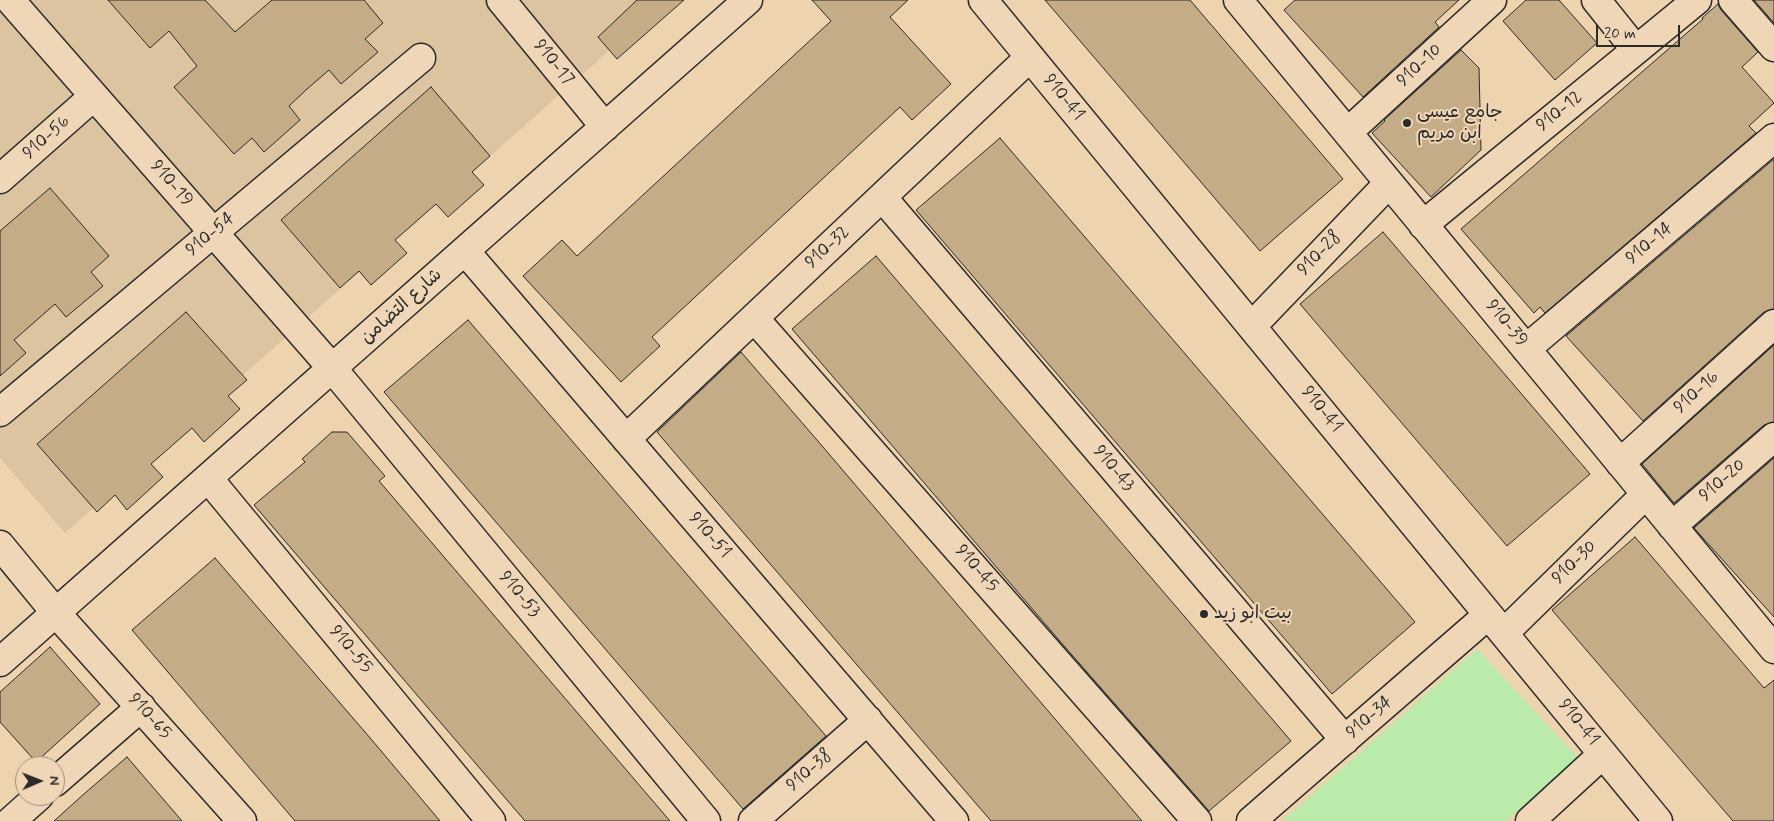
<!DOCTYPE html>
<meta charset="utf-8">
<style>
body{margin:0}
#map{position:relative;width:1774px;height:821px;overflow:hidden;background:#eed3af;font-family:Mynerve,sans-serif}
canvas{display:block}
.north{position:absolute;left:15px;top:756px;width:50px;height:50px;box-sizing:border-box;background:#efd6b7;border:1px solid #a1927f;border-radius:50%;rotate:89deg;font-size:14px;font-weight:700;line-height:20px;text-align:center;color:#2b2b2b}
.north::after{content:'';display:block;margin:auto;width:18px;height:22px;background:#2b2b2b;clip-path:polygon(50% 0,100% 100%,50% 72%,0 100%)}
.scale{position:absolute;left:1596px;top:25px;width:84px;height:22px;box-sizing:border-box;border:2px solid #2b2b2b;border-top:0;padding-left:6px;font-size:15px;line-height:18px;white-space:nowrap;color:#2b2b2b;-webkit-text-stroke:4px #efd6b7;paint-order:stroke}
</style>
<div id="map">
<canvas width="1774" height="821"></canvas>
<div class="north">N</div>
<div class="scale">20 m</div>
</div>
<script>
const ctx = document.querySelector('canvas').getContext('2d');
ctx.lineJoin = 'round';
function fill(path, color) {
  ctx.fillStyle = color;
  ctx.fill(path, 'evenodd');
}
function toPath(rows) {
  const path = new Path2D();
  for (const r of rows) {
    path.moveTo(r[0], r[1]);
    for (let i = 2; i < r.length; i += 2) path.lineTo(r[i], r[i + 1]);
  }
  return path;
}
function stroke(path, color, width, dash) {
  ctx.strokeStyle = color;
  ctx.lineWidth = width;
  ctx.lineCap = dash ? 'butt' : 'round';
  ctx.setLineDash(dash || []);
  ctx.stroke(path);
}
function write(font, color, halo, rows, align = 'center') {
  ctx.font = font + ' Mynerve,"Playpen Sans Arabic",sans-serif';
  ctx.lineWidth = 4;
  ctx.setLineDash([]);
  ctx.textBaseline = 'middle';
  ctx.strokeStyle = halo;
  ctx.fillStyle = color;
  for (const [text, x, y, turn = 0] of rows) {
    ctx.save();
    ctx.translate(x, y);
    ctx.rotate((+turn || 0) * Math.PI / 180);
    ctx.textAlign = isNaN(turn) ? turn : align;
    if (halo) ctx.strokeText(text, 0, 0);
    ctx.fillText(text, 0, 0);
    ctx.restore();
  }
}
fill(toPath([
 [0,0,666,0,65,533,0,458]
]), '#ddc4a1');
fill(toPath([
 [1477,649,1578,758,1506,821,1282,821]
]), '#baebab');
const building = toPath([
 [108,0,205,0,235,32,272,0,364,0,383,23,365,39,378,52,341,84,329,70,307,89,289,106,300,120,264,152,252,138,234,154,174,87,197,66,169,31,150,48,108,0],
 [637,0,684,0,617,59,598,37,637,0],
 [812,0,908,0,890,17,951,84,912,120,900,107,652,337,660,346,621,382,523,276,562,240,577,256,831,21,812,0],
 [1045,0,1190,0,1343,179,1260,251,1045,0],
 [1295,0,1459,0,1435,22,1439,27,1363,97,1284,10,1295,0],
 [1526,0,1559,0,1597,43,1555,80,1503,21,1526,0],
 [1754,0,1774,0,1774,23,1754,0],
 [1718,4,1721,10,1758,52,1742,67,1774,103,1749,126,1756,133,1545,313,1540,307,1534,313,1461,229,1703,19,1702,18,1718,4],
 [1461,50,1479,68,1481,150,1431,197,1372,133,1385,121,1384,120,1461,50],
 [431,87,490,156,472,172,484,185,448,217,436,204,395,240,407,253,371,285,359,271,340,288,281,220,431,87],
 [1000,138,1415,622,1332,694,916,210,1000,138],
 [1774,159,1774,309,1764,312,1643,421,1566,336,1774,159],
 [50,188,109,256,91,272,103,286,66,317,55,304,14,340,26,353,0,376,0,231,50,188],
 [1383,232,1590,474,1507,546,1300,304,1383,232],
 [876,256,1291,741,1209,811,1065,647,792,329,876,256],
 [186,312,247,380,228,396,240,409,204,442,192,428,151,464,163,477,127,510,115,495,97,512,37,444,186,312],
 [468,320,826,736,743,809,384,392,468,320],
 [1774,345,1774,422,1764,425,1674,503,1642,464,1774,345],
 [741,352,817,440,1142,821,991,821,674,452,657,432,741,352],
 [332,432,347,432,385,476,379,481,670,821,525,821,254,505,305,462,302,459,332,432],
 [1774,458,1774,617,1694,528,1774,458],
 [1635,537,1764,688,1774,680,1774,821,1733,821,1552,610,1635,537],
 [215,558,371,739,440,821,295,821,196,705,132,630,215,558],
 [50,647,100,704,36,762,0,722,0,692,50,647],
 [127,757,182,821,54,821,85,793,127,757]
]);
fill(building, '#c4ac86');
stroke(building, '#2b2b2b', 1);
const minor = toPath([
 [10,0,332,368,706,821],
 [501,0,605,127],
 [983,0,1658,821],
 [1238,0,1774,649],
 [1596,0,1636,50],
 [1733,0,1774,47],
 [1348,132,1492,0],
 [0,179,94,96],
 [882,197,1345,740],
 [1423,225,1697,0],
 [465,251,954,821],
 [754,318,1197,821],
 [1252,326,1389,183],
 [1526,349,1774,138],
 [0,412,421,58],
 [626,439,1030,57],
 [1620,463,1774,324],
 [208,478,491,821],
 [1672,526,1774,437],
 [0,545,56,613,242,821],
 [1504,633,1646,494],
 [0,662,748,0],
 [55,782,141,707],
 [11,821,39,796],
 [753,821,868,720],
 [1251,821,1488,615],
 [1530,821,1603,754]
]);
stroke(minor, '#2b2b2b', 31);
stroke(minor, '#efd6b7', 28);
for (const [x, y, r, color] of [
 [1407,123,5,"#2b2b2b"],
 [1204,614,5,"#2b2b2b"]
]) {
  const dot = new Path2D();
  dot.arc(x, y, r, 0, 2 * Math.PI);
  ctx.fillStyle = color;
  ctx.fill(dot);
  stroke(dot, '#efd6b7', 2);
}
write('18px', '#2b2b2b', '#efd6b7', [
 ["910-17",553,63,51],
 ["910-10",1420,66,-43],
 ["910-41",1063,98,51],
 ["910-12",1560,112,-39],
 ["910-56",47,138,-42],
 ["910-19",171,184,49],
 ["910-54",211,235,-40],
 ["910-14",1650,244,-40],
 ["910-32",828,248,-43],
 ["910-28",1320,254,-46],
 ["شارع التضامن",402,307,-42],
 ["910-39",1506,324,50],
 ["910-16",1697,393,-42],
 ["910-41",1321,410,51],
 ["910-43",1113,469,50],
 ["910-20",1723,481,-41],
 ["910-51",709,536,49],
 ["910-30",1575,563,-44],
 ["910-45",976,569,49],
 ["910-53",519,595,50],
 ["910-55",350,650,50],
 ["910-65",149,717,48],
 ["910-34",1370,718,-41],
 ["910-41",1578,723,51],
 ["910-38",810,771,-41]
]);
write('18px', '#2b2b2b', '#efd6b7', [
 ["جامع عيسى",1417,113],
 ["ابن مريم",1417,134],
 ["بيت ابو زيد",1214,614]
], 'left');
</script>
